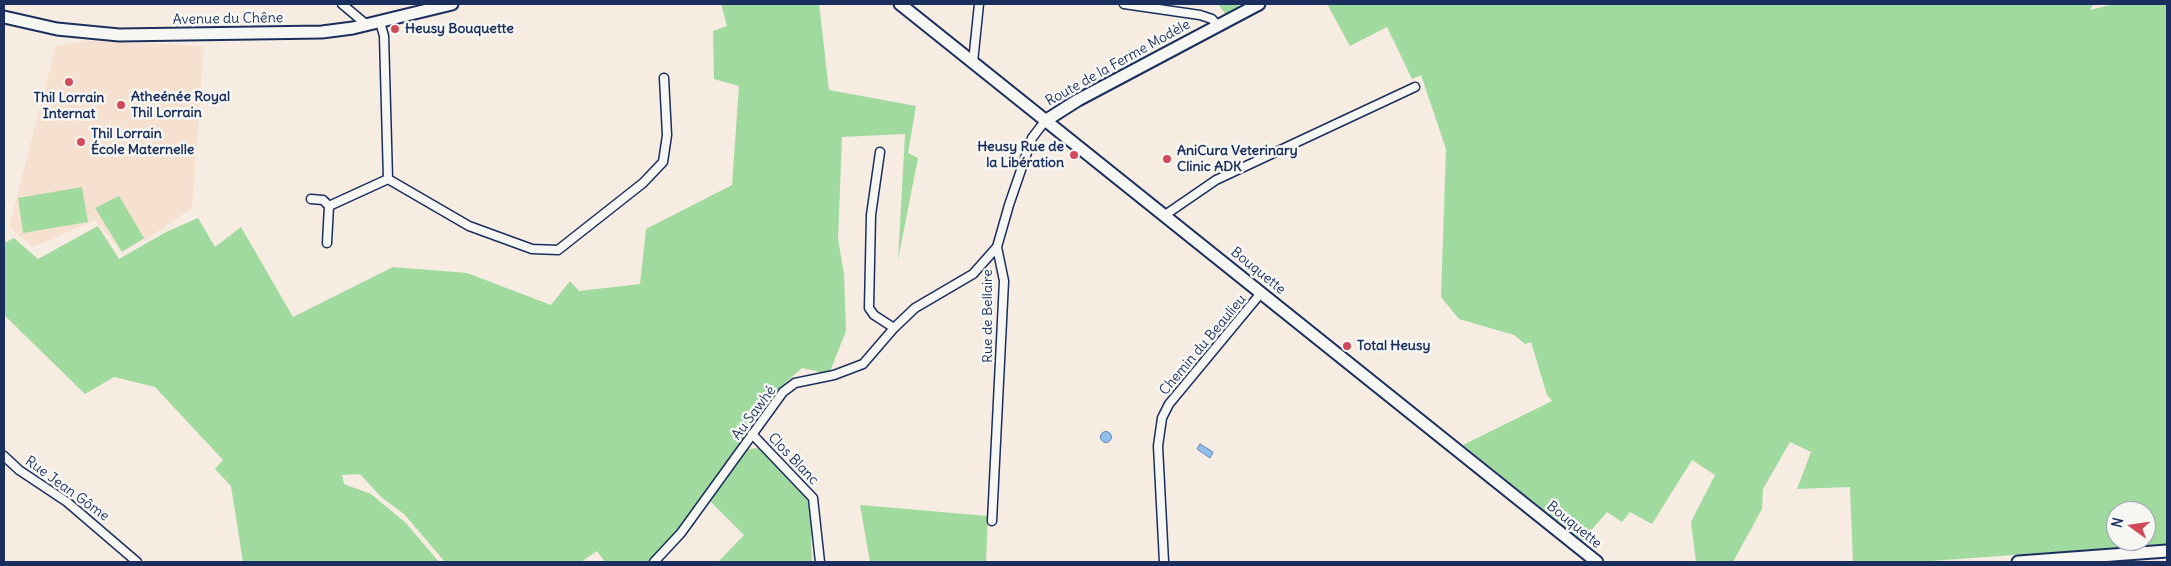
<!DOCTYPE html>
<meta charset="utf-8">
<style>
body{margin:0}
#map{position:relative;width:2171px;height:566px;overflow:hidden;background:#f6ece2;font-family:Delius,sans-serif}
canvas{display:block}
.frame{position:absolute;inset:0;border:5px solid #1b2f5e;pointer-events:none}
.north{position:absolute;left:2106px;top:501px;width:50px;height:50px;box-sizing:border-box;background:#f6f6f2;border:1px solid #9ea6b7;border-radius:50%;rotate:284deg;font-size:14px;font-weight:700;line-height:20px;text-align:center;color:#1b2f5e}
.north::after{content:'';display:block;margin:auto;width:18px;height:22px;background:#d1495b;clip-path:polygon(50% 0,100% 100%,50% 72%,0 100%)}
</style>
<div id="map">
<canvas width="2171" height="566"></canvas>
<div class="frame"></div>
<div class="north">N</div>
</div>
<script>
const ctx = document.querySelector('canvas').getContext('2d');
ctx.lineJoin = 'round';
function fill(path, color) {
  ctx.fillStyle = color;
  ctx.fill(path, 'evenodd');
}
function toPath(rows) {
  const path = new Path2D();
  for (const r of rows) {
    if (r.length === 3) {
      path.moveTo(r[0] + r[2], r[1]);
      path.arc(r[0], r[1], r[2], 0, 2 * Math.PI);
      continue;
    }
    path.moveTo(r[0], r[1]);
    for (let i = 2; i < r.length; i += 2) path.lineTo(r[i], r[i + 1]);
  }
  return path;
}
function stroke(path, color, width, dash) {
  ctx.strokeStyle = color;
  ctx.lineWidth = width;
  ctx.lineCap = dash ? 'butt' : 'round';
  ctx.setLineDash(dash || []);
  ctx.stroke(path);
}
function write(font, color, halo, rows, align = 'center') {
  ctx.font = font + ' Delius,sans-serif';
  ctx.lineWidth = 5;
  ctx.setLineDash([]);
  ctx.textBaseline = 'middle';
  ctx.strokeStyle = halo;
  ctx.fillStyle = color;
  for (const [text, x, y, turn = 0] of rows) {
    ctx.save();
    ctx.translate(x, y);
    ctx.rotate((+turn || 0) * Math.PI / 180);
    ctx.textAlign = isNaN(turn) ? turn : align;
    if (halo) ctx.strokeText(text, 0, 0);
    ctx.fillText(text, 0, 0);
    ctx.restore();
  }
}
fill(toPath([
 [87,41,204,46,192,208,148,238,122,252,95,220,33,247,9,227,56,46]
]), '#f6e0cf');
fill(toPath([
 [721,4,819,4,829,90,916,106,908,153,918,158,898,260,905,134,842,137,838,239,844,274,846,331,829,374,802,368,764,402,741,443,682,530,650,562,605,562,597,551,581,562,445,562,404,514,381,497,360,474,342,475,344,484,371,494,406,523,439,562,243,562,231,486,215,469,223,460,155,387,114,377,85,394,4,315,4,243,14,238,38,259,98,226,119,259,166,232,198,218,215,247,241,227,293,317,393,267,467,273,551,305,570,281,579,291,640,284,646,229,732,185,739,86,714,79,713,31,727,26],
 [1218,4,1237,4,1240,11,1228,18],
 [1327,4,2028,4,2028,5,2093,4,2090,10,2114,4,2167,4,2167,544,1917,562,1853,562,1850,487,1797,489,1811,452,1790,442,1763,489,1762,509,1733,562,1696,562,1691,522,1715,475,1692,460,1652,524,1630,512,1622,522,1607,512,1582,541,1463,445,1552,401,1547,395,1531,342,1525,344,1514,335,1459,319,1441,297,1446,149,1421,75,1412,79,1387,27,1350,46],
 [2116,511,2146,511,2146,541,2116,541],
 [82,187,88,222,23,233,18,198],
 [119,196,144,238,122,252,95,208],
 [759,448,780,467,810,501,812,562,718,562,744,535,710,501,748,449],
 [860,505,988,516,986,562,870,562]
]), '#a1da9f');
const water = toPath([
 [1106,437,5.5],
 [1200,444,1213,452,1210,458,1197,449,1200,444]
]);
fill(water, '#91bfeb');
stroke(water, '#6285b3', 1);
const street = toPath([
 [342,4,367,25],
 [1124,4,1200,15,1212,19,1218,26],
 [380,22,384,36,388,179,469,226,532,249,558,250,643,183,663,162,667,135,664,78],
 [973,62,979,4],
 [880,152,871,215,869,308,874,315,894,328],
 [311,199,323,200,329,206],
 [1165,215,1216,180,1415,87],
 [327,243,329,206,388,179],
 [752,434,813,498,820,562],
 [4,456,19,470,67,502,137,562],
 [992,521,1004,281,997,247,1009,205,1032,138,1045,121],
 [654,562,681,533,783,392,795,383,834,375,863,364,894,328,915,308,973,274,997,247],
 [1164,562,1158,446,1162,418,1169,404,1261,293]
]);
const secondary = toPath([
 [900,4,1597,562],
 [4,17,57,29,119,35,322,32,353,28,452,4],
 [1045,121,1078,100,1259,4],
 [2018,562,2167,551]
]);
stroke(street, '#1b2f5e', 11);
stroke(secondary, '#1b2f5e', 15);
stroke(street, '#f6f6f2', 8);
stroke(secondary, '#f6f6f2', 11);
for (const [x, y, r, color] of [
 [395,29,5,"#d1495b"],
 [69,82,5,"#d1495b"],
 [121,105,5,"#d1495b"],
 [81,142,5,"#d1495b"],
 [1074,155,5,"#d1495b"],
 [1167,159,5,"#d1495b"],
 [1347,346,5,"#d1495b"]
]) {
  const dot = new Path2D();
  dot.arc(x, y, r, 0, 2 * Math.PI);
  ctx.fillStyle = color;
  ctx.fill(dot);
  stroke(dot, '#f6f6f2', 2);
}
write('14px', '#1b2f5e', '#f6f6f2', [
 ["Avenue du Chêne",228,19,-1],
 ["Route de la Ferme Modèle",1118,63,-29],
 ["Bouquette",1258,271,39],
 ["Rue de Bellaire",988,316,-90],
 ["Chemin du Beaulieu",1203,345,-50],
 ["Au Sawhé",754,413,-53],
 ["Clos Blanc",793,459,46],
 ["Rue Jean Gôme",67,489,36],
 ["Bouquette",1574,525,39]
]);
write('bold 14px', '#1b2f5e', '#f6f6f2', [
 ["Heusy Bouquette",405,29],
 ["Atheénée Royal",131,97],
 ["Thil Lorrain",131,113],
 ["Thil Lorrain",69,98,"center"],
 ["Internat",69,114,"center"],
 ["Thil Lorrain",91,134],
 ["École Maternelle",91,150],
 ["Heusy Rue de",1064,147,"right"],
 ["la Libération",1064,163,"right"],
 ["AniCura Veterinary",1177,151],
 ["Clinic ADK",1177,167],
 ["Total Heusy",1357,346]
], 'left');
</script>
